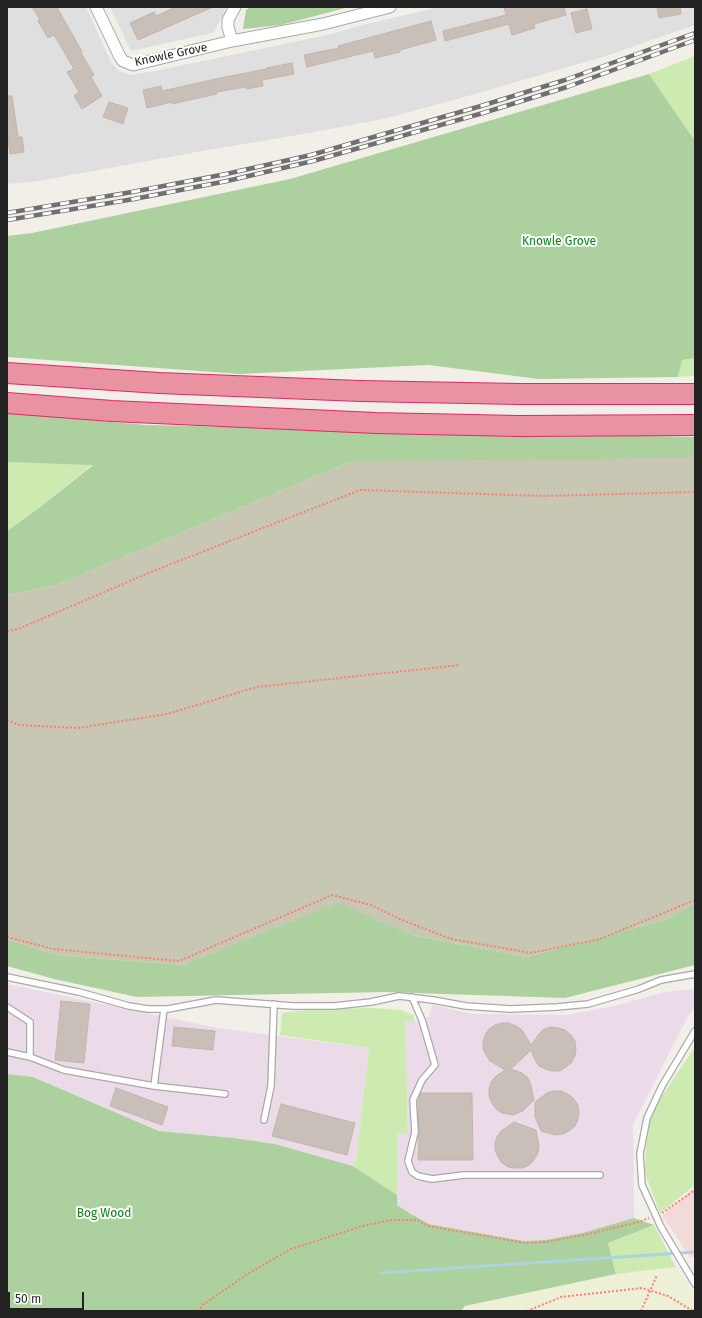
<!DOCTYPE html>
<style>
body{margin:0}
#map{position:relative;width:702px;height:1318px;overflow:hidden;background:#f2efe9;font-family:"Fira Sans",sans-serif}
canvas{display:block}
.frame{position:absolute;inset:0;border:8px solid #222;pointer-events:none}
.scale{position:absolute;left:8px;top:1292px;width:76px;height:18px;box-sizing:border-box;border:2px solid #222;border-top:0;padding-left:5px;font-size:12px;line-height:14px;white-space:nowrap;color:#222;-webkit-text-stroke:3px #fff;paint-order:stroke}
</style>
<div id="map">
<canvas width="702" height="1318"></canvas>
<div class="frame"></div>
<div class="scale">50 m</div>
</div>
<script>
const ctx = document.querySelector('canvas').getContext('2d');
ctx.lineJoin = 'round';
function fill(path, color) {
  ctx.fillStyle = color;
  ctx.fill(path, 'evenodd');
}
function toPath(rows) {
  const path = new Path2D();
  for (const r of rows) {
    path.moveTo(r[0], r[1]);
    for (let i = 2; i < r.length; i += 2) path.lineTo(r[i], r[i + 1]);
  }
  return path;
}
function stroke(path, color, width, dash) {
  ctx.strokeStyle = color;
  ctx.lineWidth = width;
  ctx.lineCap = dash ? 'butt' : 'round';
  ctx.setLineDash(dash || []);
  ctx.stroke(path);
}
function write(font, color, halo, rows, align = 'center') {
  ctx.font = font + ' "Fira Sans",sans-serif';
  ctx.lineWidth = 4;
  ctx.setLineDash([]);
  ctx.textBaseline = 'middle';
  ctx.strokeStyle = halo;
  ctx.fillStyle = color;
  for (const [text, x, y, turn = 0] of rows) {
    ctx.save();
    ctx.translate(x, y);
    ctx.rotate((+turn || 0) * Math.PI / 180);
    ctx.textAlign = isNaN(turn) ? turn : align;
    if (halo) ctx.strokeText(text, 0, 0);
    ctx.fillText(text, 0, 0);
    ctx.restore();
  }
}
fill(toPath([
 [7,7,86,7,111,62,119,71,131,75,160,70,327,35,362,25,440,7,695,7,695,25,606,56,454,100,383,119,309,133,202,151,33,182,7,184],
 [110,7,227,7,214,32,208,34,131,51]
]), '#e0dfdf');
fill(toPath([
 [695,1187,695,1255,690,1258,677,1237,662,1216]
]), '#f2dad9');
fill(toPath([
 [7,984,217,1028,369,1048,356,1161,353,1166,275,1144,234,1138,159,1131,33,1077,7,1074],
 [695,989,695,1008,688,1016,633,1125,634,1218,582,1233,545,1240,524,1241,429,1224,411,1214,397,1205,397,1133,408,1133,405,1021,415,1022,429,1017,432,1005,472,1014,566,1015,615,1006,664,992]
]), '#ebdbe8');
fill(toPath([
 [695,450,695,903,665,920,526,957,412,935,338,904,183,965,56,955,7,939,7,595,57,585,352,461]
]), '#c7c7b4');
fill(toPath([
 [676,1267,695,1297,695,1311,461,1311,465,1306,626,1272,651,1271]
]), '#eef0d5');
fill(toPath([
 [695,56,695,141,649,74],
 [695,358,695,376,678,377,682,360],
 [7,462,93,464,39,508,7,531],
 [374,1008,401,1010,413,1015,415,1022,405,1021,408,1133,397,1133,397,1195,353,1166,356,1161,369,1048,280,1035,282,1013,313,1009],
 [695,1047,695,1185,660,1213,645,1173,647,1118],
 [654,1225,676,1267,616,1274,608,1243]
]), '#cdebb0');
fill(toPath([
 [250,7,349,7,281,25,243,29,246,10],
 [649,74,695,141,695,358,682,360,678,377,539,379,428,365,240,374,7,357,7,236,32,233,290,179],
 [7,413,147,425,695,437,695,457,604,459,352,461,57,585,7,595,7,531,39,508,93,465,7,462],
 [338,903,412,935,526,957,665,920,695,903,695,965,565,998,385,992,137,997,54,979,7,966,7,939,56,955,183,965],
 [7,1074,33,1077,159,1131,234,1138,275,1144,353,1166,397,1195,397,1205,411,1214,429,1224,524,1241,545,1240,582,1233,634,1218,654,1225,608,1243,616,1274,465,1306,461,1311,7,1311]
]), '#add19e');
stroke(toPath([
 [380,1273,695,1252]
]), '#aad3df', 3);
const building = toPath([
 [32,7,57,7,82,52,81,53,94,75,91,77,102,96,82,109,74,96,79,92,67,72,74,69,54,35,48,38,38,21,40,20,32,7],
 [176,7,213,7,138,40,130,23,154,12,156,16,176,7],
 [504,7,564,7,566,15,534,24,535,28,512,35,509,24,445,41,443,31,506,15,504,7],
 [657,7,680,7,681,14,659,18,657,7],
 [587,9,592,29,576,33,571,13,587,9],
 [431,21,436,40,400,50,400,52,375,58,373,51,307,67,304,55,339,48,338,46,431,21],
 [292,63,294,74,262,80,263,86,246,89,246,87,216,92,217,94,172,104,172,102,147,108,143,90,161,86,162,91,220,78,266,69,266,68,292,63],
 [7,96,12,96,18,137,22,137,24,152,10,154,7,132,7,96],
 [109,102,128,108,123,124,103,117,109,102],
 [61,1001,90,1004,84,1063,55,1060,61,1001],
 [502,1023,509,1023,516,1026,522,1030,531,1045,539,1034,544,1029,551,1027,558,1028,565,1030,571,1035,575,1041,576,1049,575,1056,572,1062,566,1067,560,1071,552,1071,545,1069,539,1066,535,1060,531,1050,511,1069,522,1073,528,1078,531,1085,534,1100,523,1111,513,1115,502,1113,496,1109,492,1103,489,1096,489,1089,491,1082,495,1077,505,1070,490,1061,486,1055,483,1049,483,1042,485,1035,489,1029,495,1025,502,1023],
 [174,1027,215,1031,213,1050,172,1046,174,1027],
 [116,1088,168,1107,162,1125,110,1106,116,1088],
 [554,1091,561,1091,568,1094,574,1099,578,1105,579,1112,578,1120,575,1126,569,1131,563,1134,555,1135,541,1131,535,1117,535,1102,547,1093,554,1091],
 [421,1093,472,1093,473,1160,418,1160,419,1132,418,1100,421,1093],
 [281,1104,355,1123,347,1155,272,1136,281,1104],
 [514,1122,536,1130,539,1146,538,1153,534,1160,529,1165,523,1168,515,1168,508,1167,502,1163,498,1157,495,1150,495,1143,497,1137,501,1131,514,1122]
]);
fill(building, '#c7bfb8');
stroke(building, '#c4b6ab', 1);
const service = toPath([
 [7,977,79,992,129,1006,148,1009,168,1009,216,1000,293,1006,334,1006,371,1002,399,996,433,1000,466,1006,510,1009,557,1007,588,1004,639,989,661,980,695,974],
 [412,997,422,1020,435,1065,422,1080,413,1100,415,1132,408,1161,412,1172,418,1176,432,1179,464,1175,600,1175],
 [7,1007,30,1022,30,1057],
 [695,1031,662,1086,647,1118,640,1154,642,1185,661,1227,695,1284],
 [7,1052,30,1057,64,1070,154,1086,225,1094],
 [154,1086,164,1009],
 [264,1120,271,1086,274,1004]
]);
const minor = toPath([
 [96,7,120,57,123,61,133,65,232,41,323,24,390,7],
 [232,41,228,27,228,20,235,7]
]);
const motorway = toPath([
 [7,373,159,383,360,391,520,394,695,394],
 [7,403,112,411,376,423,519,426,695,425]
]);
stroke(service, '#a9a9a9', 8);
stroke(minor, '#a9a9a9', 13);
stroke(motorway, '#dc2a67', 22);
stroke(toPath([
 [7,631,18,629,151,572,360,490,544,496,695,492],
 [7,720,19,725,78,728,167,714,257,687,460,665],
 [7,937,53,949,179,961,332,895,371,905,402,920,451,939,531,953,600,939,695,900],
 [662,1213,695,1190],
 [197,1311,204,1304,249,1273,291,1249,363,1226,391,1220,417,1220,428,1226,525,1243,546,1242,584,1235,639,1222,649,1218],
 [527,1311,561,1297,642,1288,668,1296,693,1311],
 [641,1311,657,1275]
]), '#fa8072', 2, [2, 2]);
stroke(service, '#fff', 5.5);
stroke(minor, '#fff', 11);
stroke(motorway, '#e892a2', 20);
const rail = toPath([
 [7,213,132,192,226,174,311,155,481,106,565,80,695,33],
 [7,220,134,199,227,181,313,161,483,113,567,87,695,40]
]);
stroke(rail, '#707070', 4.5);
stroke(rail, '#fff', 3, [9]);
write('12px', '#222', '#fff', [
 ["Knowle Grove",171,55,-12]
]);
write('12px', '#0c8416', '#fff', [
 ["Knowle Grove",559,242],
 ["Bog Wood",104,1214]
]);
</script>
